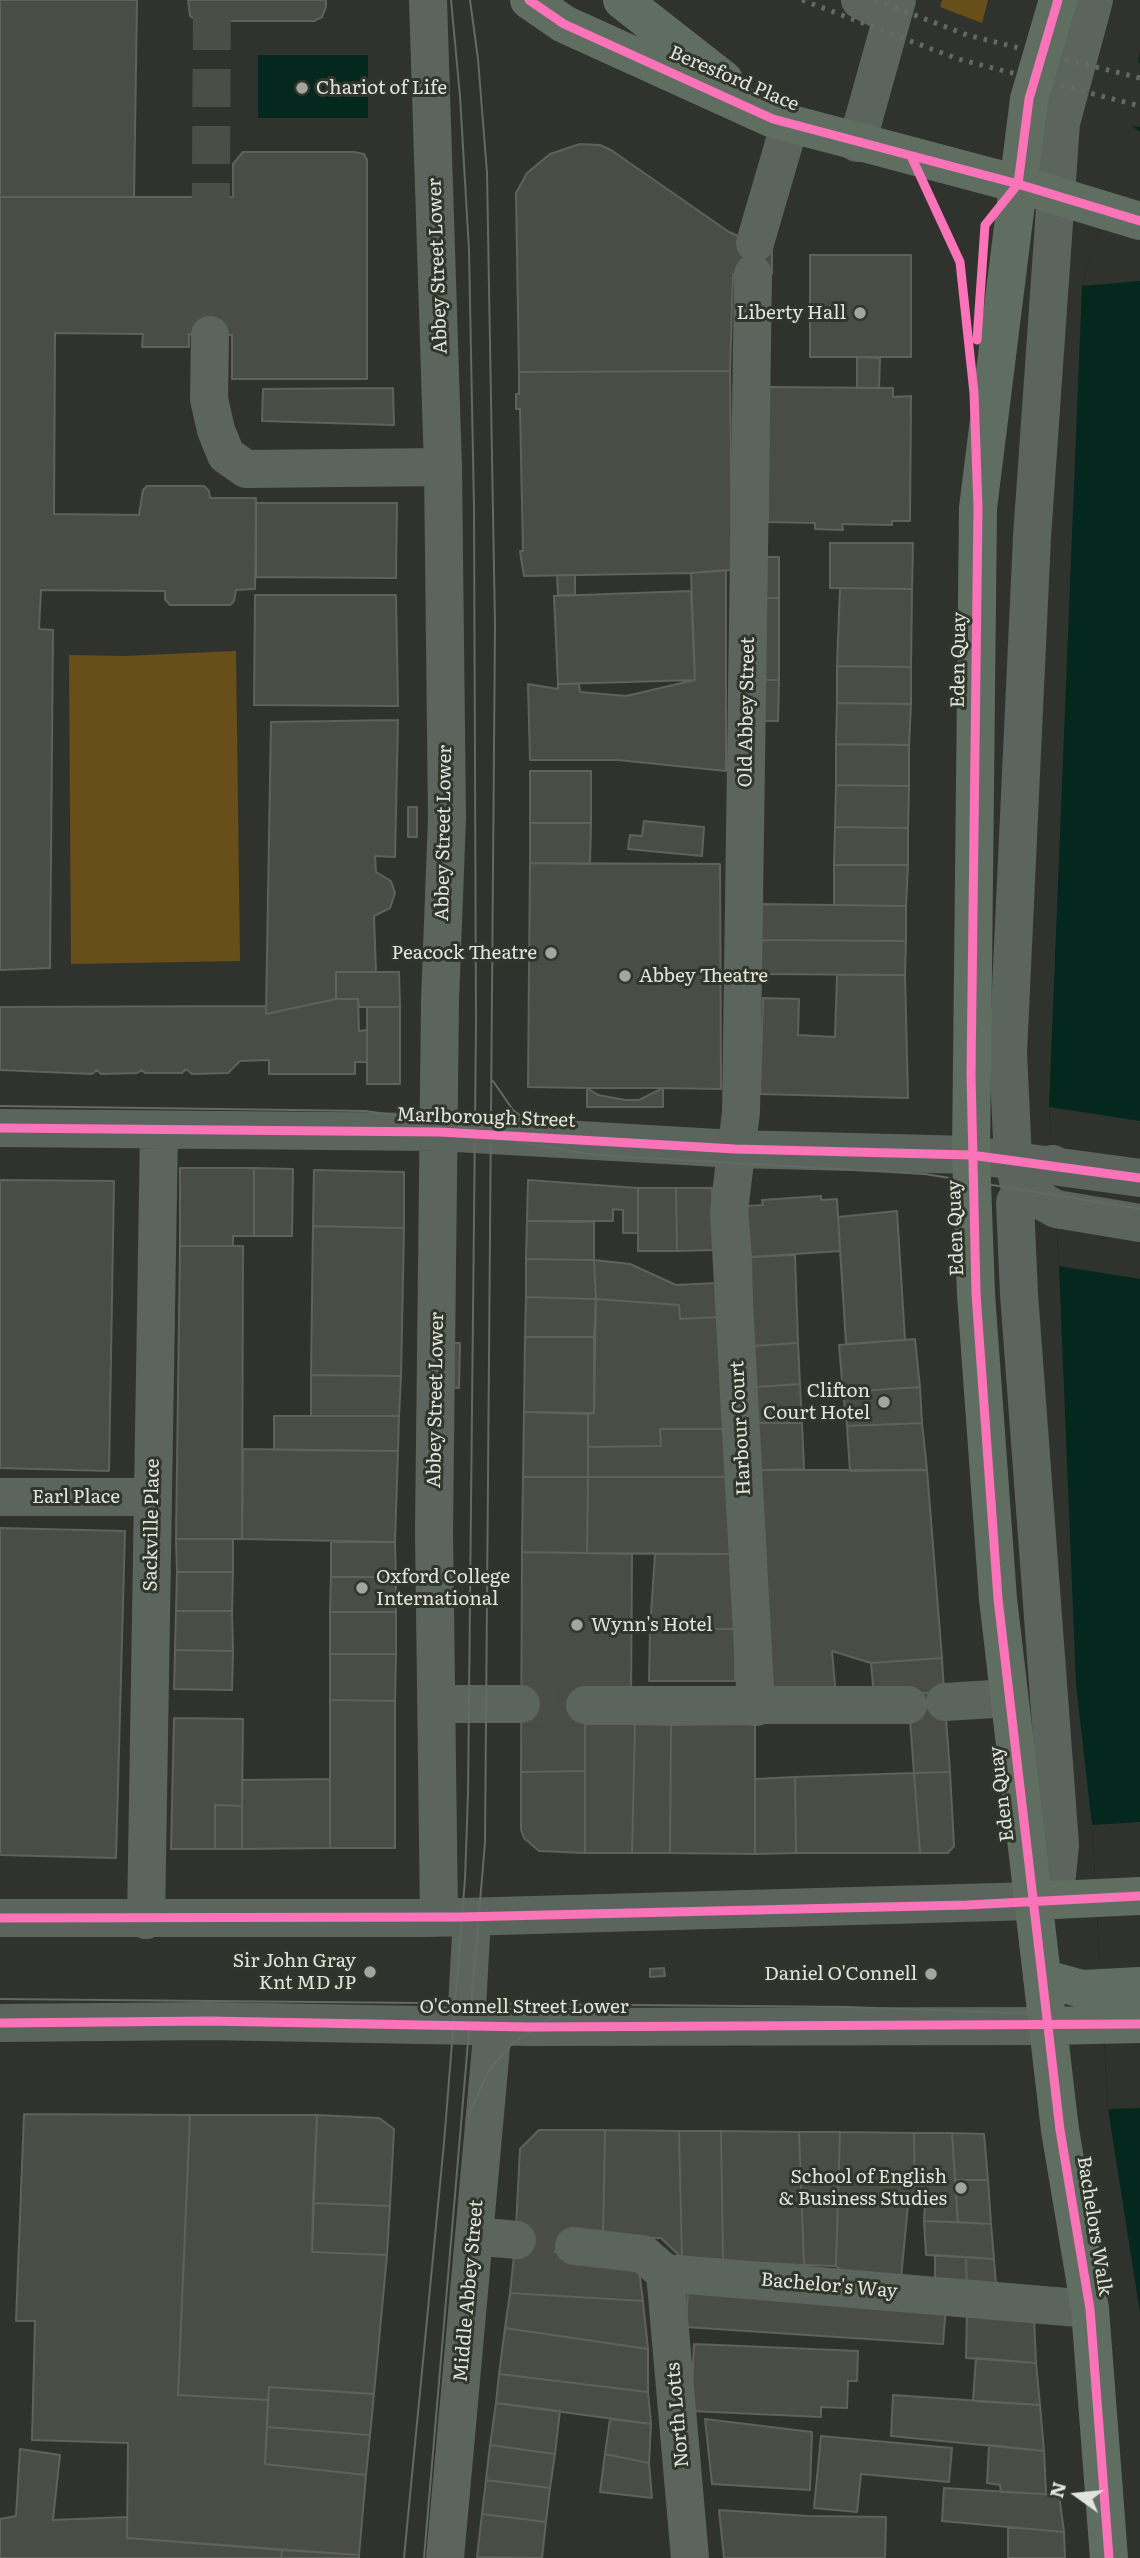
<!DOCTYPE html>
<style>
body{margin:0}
#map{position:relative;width:1140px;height:2558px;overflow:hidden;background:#30332d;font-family:Literata,serif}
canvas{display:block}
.north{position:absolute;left:1042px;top:2460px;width:70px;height:70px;-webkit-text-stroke:5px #31362a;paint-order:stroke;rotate:285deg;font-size:19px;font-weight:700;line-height:28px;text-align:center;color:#e1e4dd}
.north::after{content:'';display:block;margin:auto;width:24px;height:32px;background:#e1e4dd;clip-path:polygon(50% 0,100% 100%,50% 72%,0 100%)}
</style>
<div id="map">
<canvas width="1140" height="2558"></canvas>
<div class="north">N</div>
</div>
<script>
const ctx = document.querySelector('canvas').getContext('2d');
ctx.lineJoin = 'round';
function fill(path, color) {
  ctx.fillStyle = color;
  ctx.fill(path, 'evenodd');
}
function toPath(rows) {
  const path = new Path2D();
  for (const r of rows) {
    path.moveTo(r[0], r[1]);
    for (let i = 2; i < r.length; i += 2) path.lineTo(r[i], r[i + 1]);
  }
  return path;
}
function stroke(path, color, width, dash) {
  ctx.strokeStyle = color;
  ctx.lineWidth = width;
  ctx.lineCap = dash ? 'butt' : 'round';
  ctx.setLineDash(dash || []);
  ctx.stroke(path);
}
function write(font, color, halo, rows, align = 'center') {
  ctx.font = font + ' Literata,serif';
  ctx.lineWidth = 6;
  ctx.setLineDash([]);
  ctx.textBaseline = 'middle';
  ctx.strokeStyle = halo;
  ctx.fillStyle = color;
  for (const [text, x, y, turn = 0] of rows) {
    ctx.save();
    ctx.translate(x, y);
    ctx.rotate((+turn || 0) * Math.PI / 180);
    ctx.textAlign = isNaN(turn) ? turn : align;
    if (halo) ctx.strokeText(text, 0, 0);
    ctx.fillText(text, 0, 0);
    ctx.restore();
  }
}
fill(toPath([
 [942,0,988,0,982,23,940,7],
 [236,651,240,961,71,964,69,655,124,656]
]), '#684e19');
fill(toPath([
 [1140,51,1140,2313,1108,2109,1092,1825,1076,1684,1059,1266,1049,1107,1082,286,1129,124],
 [258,55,368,55,368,118,258,118]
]), '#04271e');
fill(toPath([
 [1134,61,1140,63,1140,127,1132,126,1140,132,1140,281,1082,286,1128,125,1125,123],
 [1049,1107,1140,1121,1140,1279,1059,1266],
 [1140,1822,1140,2108,1108,2109,1092,1825]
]), '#30332d');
const building = toPath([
 [0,0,137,0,134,197,0,197,0,0],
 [188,0,326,0,326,7,322,17,314,21,197,21,190,16,188,0],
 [580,144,600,145,611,150,729,232,772,250,772,274,733,274,730,371,519,372,516,193,527,173,550,154,580,144],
 [243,152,354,152,364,154,367,160,367,379,232,379,232,335,189,334,189,347,142,347,143,334,55,333,54,514,139,515,143,490,147,486,204,486,209,491,210,498,256,498,255,589,236,590,234,601,230,605,170,605,165,599,165,591,41,590,39,629,53,630,50,968,0,970,0,197,233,197,233,164,243,152],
 [810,255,911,255,911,357,810,357,810,255],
 [857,357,880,358,879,388,857,388,857,357],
 [730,371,732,570,691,573,524,576,520,551,523,551,520,409,516,409,516,394,519,394,519,372,730,371],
 [769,387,893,388,893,397,911,396,910,521,892,521,892,525,842,524,843,530,815,529,815,523,768,522,769,387],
 [393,388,394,425,262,421,263,389,393,388],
 [256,503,397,503,396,578,256,577,256,503],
 [830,543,913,543,912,589,830,588,830,543],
 [760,557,779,557,779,598,759,598,760,557],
 [726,570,726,771,618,760,530,760,528,684,558,689,558,684,579,684,580,692,626,696,695,680,691,573,726,570],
 [557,575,575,575,575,595,558,595,557,575],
 [840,588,912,589,911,667,837,666,840,588],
 [691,591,695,680,558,684,554,596,691,591],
 [255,595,396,595,398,706,254,705,255,595],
 [759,598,779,598,779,680,759,680,759,598],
 [837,666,911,667,911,704,837,703,837,666],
 [759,680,779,680,778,721,759,721,759,680],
 [837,703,911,704,909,745,836,744,837,703],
 [398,720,395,857,375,856,376,872,391,881,395,893,390,908,374,916,376,972,336,972,336,999,266,1014,271,722,398,720],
 [836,744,909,745,909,786,836,785,836,744],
 [530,771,591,771,591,823,530,823,530,771],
 [836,785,909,786,908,828,835,827,836,785],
 [408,807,417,807,417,837,408,837,408,807],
 [644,821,704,827,702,856,628,849,630,835,642,836,644,821],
 [530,823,591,823,590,864,530,863,530,823],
 [835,827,908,828,908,865,834,865,835,827],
 [530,863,720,864,721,1089,663,1088,639,1100,625,1100,598,1095,587,1088,528,1087,530,863],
 [834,865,908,865,906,906,834,905,834,865],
 [759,904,906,906,906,941,759,940,759,904],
 [759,940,906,941,905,975,758,974,759,940],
 [336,972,399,972,400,1007,359,1007,358,999,336,999,336,972],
 [837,975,905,975,908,1098,760,1094,763,998,799,999,798,1035,835,1037,837,975],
 [336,999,358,999,359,1031,367,1030,367,1062,355,1062,355,1074,269,1074,269,1060,240,1061,228,1073,192,1074,186,1069,182,1073,145,1073,142,1070,137,1073,101,1074,97,1070,92,1074,0,1070,0,1007,266,1006,266,1014,336,999],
 [367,1007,400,1007,400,1084,367,1084,367,1007],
 [587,1088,663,1088,663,1107,587,1107,587,1088],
 [180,1168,254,1168,254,1236,233,1236,233,1246,180,1246,180,1168],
 [254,1168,293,1169,292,1236,254,1236,254,1168],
 [314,1170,404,1172,404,1228,313,1226,314,1170],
 [0,1180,114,1181,109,1471,0,1468,0,1180],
 [528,1180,638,1188,638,1233,623,1233,623,1210,613,1209,613,1221,527,1221,528,1180],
 [638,1188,676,1188,677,1251,638,1251,638,1188],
 [676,1188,712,1188,713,1250,677,1251,676,1188],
 [821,1196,821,1200,837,1199,840,1251,751,1257,747,1206,763,1205,762,1200,821,1196],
 [897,1211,905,1340,846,1344,838,1217,897,1211],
 [527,1221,594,1222,594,1260,526,1259,527,1221],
 [313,1226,404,1228,401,1376,311,1375,313,1226],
 [180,1246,243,1246,242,1539,176,1539,180,1246],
 [795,1255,798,1343,753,1346,751,1257,795,1255],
 [526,1259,594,1260,596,1299,526,1297,526,1259],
 [594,1260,630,1264,676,1285,716,1283,719,1317,680,1319,679,1305,596,1299,594,1260],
 [526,1297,596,1299,594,1337,525,1337,526,1297],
 [596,1299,679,1305,680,1319,719,1317,725,1429,660,1429,661,1446,588,1447,588,1414,594,1413,596,1299],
 [525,1337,594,1337,594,1413,524,1412,525,1337],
 [915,1339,920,1387,843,1392,839,1345,915,1339],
 [445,1343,460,1343,459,1388,444,1387,445,1343],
 [798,1343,800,1384,755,1387,753,1346,798,1343],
 [311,1375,401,1376,399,1416,311,1416,311,1375],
 [800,1384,802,1423,758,1423,755,1387,800,1384],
 [920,1387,922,1423,847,1426,843,1392,920,1387],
 [524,1412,588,1414,588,1477,523,1477,524,1412],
 [274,1416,399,1416,398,1451,274,1450,274,1416],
 [758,1423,802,1423,804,1469,760,1470,758,1423],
 [922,1423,927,1470,850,1471,847,1426,922,1423],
 [660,1429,725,1429,728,1477,588,1477,588,1447,661,1446,660,1429],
 [243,1449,398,1451,395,1542,242,1539,243,1449],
 [760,1470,927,1470,942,1658,871,1663,832,1651,836,1695,772,1695,760,1470],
 [523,1477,588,1477,587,1553,522,1552,523,1477],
 [588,1477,728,1477,732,1554,587,1553,588,1477],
 [0,1528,125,1531,116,1858,0,1855,0,1528],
 [176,1539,233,1539,233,1572,177,1572,176,1539],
 [331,1542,395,1542,396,1577,331,1577,331,1542],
 [522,1552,632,1554,631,1697,585,1705,585,1771,521,1772,522,1552],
 [655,1554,732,1554,735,1629,650,1629,655,1554],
 [177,1572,233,1572,232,1611,176,1611,177,1572],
 [331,1577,396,1577,396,1612,330,1612,331,1577],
 [176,1611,232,1611,233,1651,175,1650,176,1611],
 [330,1612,396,1612,396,1654,330,1654,330,1612],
 [650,1629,735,1629,735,1681,649,1681,650,1629],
 [175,1650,233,1651,232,1690,174,1689,175,1650],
 [330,1654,396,1654,395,1701,330,1700,330,1654],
 [942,1658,944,1692,874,1696,871,1663,942,1658],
 [944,1692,950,1772,914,1773,908,1694,944,1692],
 [330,1700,395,1701,395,1848,330,1848,330,1700],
 [174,1718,243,1719,242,1806,215,1805,215,1849,171,1849,174,1718],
 [585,1724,635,1724,632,1853,585,1853,585,1724],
 [635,1724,671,1725,670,1853,632,1853,635,1724],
 [755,1724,755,1854,670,1853,671,1725,755,1724],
 [585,1771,585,1853,539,1851,524,1838,521,1830,521,1772,585,1771],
 [950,1772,954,1846,948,1853,920,1853,914,1773,950,1772],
 [914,1773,920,1853,796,1853,795,1777,914,1773],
 [795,1777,796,1853,755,1854,755,1779,795,1777],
 [330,1779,330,1848,242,1849,242,1780,330,1779],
 [215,1805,242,1806,242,1849,215,1849,215,1805],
 [664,1968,665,1976,650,1977,650,1969,664,1968],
 [24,2114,190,2115,178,2395,268,2400,265,2464,366,2475,359,2555,127,2538,128,2443,32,2440,35,2321,16,2321,24,2114],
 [190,2115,317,2115,312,2252,387,2255,374,2394,269,2387,268,2400,178,2395,190,2115],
 [317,2115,379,2118,394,2129,390,2206,313,2203,317,2115],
 [539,2130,605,2130,603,2238,575,2253,515,2247,520,2149,539,2130],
 [605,2130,679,2131,682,2258,661,2238,603,2238,605,2130],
 [679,2131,721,2131,723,2261,682,2258,679,2131],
 [721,2131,799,2132,804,2265,723,2261,721,2131],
 [799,2132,840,2132,836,2266,804,2265,799,2132],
 [840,2132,914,2133,915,2203,908,2205,901,2278,846,2274,836,2266,840,2132],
 [914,2133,952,2133,958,2222,924,2221,925,2203,915,2203,914,2133],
 [952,2133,984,2134,988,2180,955,2180,952,2133],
 [955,2180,988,2180,991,2224,958,2222,955,2180],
 [313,2203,390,2206,387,2255,312,2252,313,2203],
 [924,2221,991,2224,994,2259,926,2255,924,2221],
 [515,2247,638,2262,643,2301,510,2293,515,2247],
 [935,2255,966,2257,967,2295,935,2292,935,2255],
 [966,2257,994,2259,997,2299,967,2295,966,2257],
 [688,2289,946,2306,943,2344,686,2327,688,2289],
 [510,2293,643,2301,648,2349,505,2328,510,2293],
 [967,2312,1034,2317,1036,2363,966,2358,967,2312],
 [505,2328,648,2349,648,2392,499,2374,505,2328],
 [694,2344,858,2351,857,2381,848,2381,847,2408,821,2407,821,2417,691,2411,694,2344],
 [976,2358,1036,2363,1040,2405,973,2401,976,2358],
 [499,2374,648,2392,651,2424,496,2403,499,2374],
 [269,2387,374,2394,370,2435,267,2427,269,2387],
 [893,2395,1040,2405,1044,2451,891,2436,893,2395],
 [496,2403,560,2411,555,2454,490,2445,496,2403],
 [610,2419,651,2424,649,2463,605,2454,610,2419],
 [705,2419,812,2432,810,2490,712,2484,705,2419],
 [267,2427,370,2435,366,2475,265,2464,267,2427],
 [821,2436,952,2448,949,2482,861,2474,857,2512,814,2508,821,2436],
 [490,2445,555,2454,550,2488,486,2480,490,2445],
 [989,2445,1044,2451,1046,2494,1001,2492,1000,2485,987,2483,989,2445],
 [20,2449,60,2455,53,2520,127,2517,127,2538,282,2550,281,2558,0,2558,0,2519,16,2516,20,2449],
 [605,2454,649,2463,652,2498,600,2492,605,2454],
 [486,2480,550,2488,546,2522,482,2514,486,2480],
 [944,2488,1059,2495,1064,2532,942,2521,944,2488],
 [719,2510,808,2516,886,2517,885,2558,724,2558,719,2510],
 [482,2514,546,2522,542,2558,477,2557,482,2514],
 [1008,2527,1064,2532,1065,2558,1008,2558,1008,2527],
 [282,2550,359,2555,359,2558,281,2558,282,2550]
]);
fill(building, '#4a4c46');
stroke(building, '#60615c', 2);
stroke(toPath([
 [210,335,212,0],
 [521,1704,585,1705],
 [517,2240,574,2246]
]), '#4b4e47', 38, [38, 19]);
stroke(toPath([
 [428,0,443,467,447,818,440,1001,434,1531,439,1917],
 [860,0,892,16],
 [857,143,897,0],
 [755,243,790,123],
 [753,274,741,1112,729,1211,756,1707],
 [210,335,209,399,216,430,226,455,246,469,443,467],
 [0,1128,440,1132,735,1149,971,1155,1140,1178],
 [1020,1189,1013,1159,1008,1053,1032,537,1061,123,1094,0],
 [1020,1189,1056,1209,1140,1223],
 [0,1497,153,1497],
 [945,1702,1009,1698],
 [438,1704,521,1704],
 [585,1705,908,1705],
 [0,1918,426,1918,1033,1901,1057,1875,1060,1845,1019,1294,1015,1202,1029,1177,1053,1164],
 [146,1920,159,1130],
 [0,2023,209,2021,529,2027,1048,2026],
 [466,2025,472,1917],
 [474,2236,517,2240],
 [574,2246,643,2254,665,2273,1090,2309],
 [665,2273,690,2558],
 [445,2558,493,2025]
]), '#5c655d', 38);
stroke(toPath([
 [529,0,564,24,773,119,1018,184,1140,221],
 [622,0,724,80],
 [1058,0,1029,99,978,508,971,1155,976,1294,998,1599,1060,2130,1090,2309,1109,2558],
 [1033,1901,1140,1896],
 [1042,1978,1082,1989,1140,1986],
 [1048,2026,1140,2024]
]), '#606e62', 38);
stroke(toPath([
 [493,1081,513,1110,542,1132,568,1146],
 [0,1106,365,1111,439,1121,528,1144,595,1155,925,1174,1140,1209],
 [0,1999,847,2007,1046,2014,1140,2011],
 [468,2116,489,2070,511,2045,549,2019,581,2010],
 [404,2558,444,2143,465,1879,468,1794,476,1024,474,508,469,250,460,96,451,0],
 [424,2558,485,1843,495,626,487,173,478,59,470,0]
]), '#636a63', 2);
stroke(toPath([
 [802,0,958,59,1140,106],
 [875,0,967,35,1140,78]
]), '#636a63', 5, [3.5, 7]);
stroke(toPath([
 [529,0,564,24,773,119,1018,184,1140,221],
 [911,156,960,262,974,393,978,508,971,1074,976,1294,998,1599,1060,2130,1090,2309,1109,2558],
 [1018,184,1029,99,1058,0],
 [977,340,985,225,1018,184],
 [0,1128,440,1132,735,1149,971,1155,1140,1178],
 [0,1918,461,1917,967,1905,1140,1896],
 [0,2023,209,2021,529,2027,1140,2024]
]), '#fb73b8', 9);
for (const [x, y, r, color] of [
 [302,88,7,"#a3a69f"],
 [860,313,7,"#a3a69f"],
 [551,953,7,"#a3a69f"],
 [625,976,7,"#a3a69f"],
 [884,1402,7,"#a3a69f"],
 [362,1588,7,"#a3a69f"],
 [577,1625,7,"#a3a69f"],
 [370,1972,7,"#a3a69f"],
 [931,1974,7,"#a3a69f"],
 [961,2188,7,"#a3a69f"]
]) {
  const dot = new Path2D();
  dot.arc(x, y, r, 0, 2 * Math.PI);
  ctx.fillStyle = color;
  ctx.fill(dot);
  stroke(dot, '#31362a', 2.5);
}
write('19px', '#e1e4dd', '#31362a', [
 ["Beresford Place",734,79,23],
 ["Abbey Street Lower",438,266,-92],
 ["Eden Quay",959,660,-89],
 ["Old Abbey Street",747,712,-89],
 ["Abbey Street Lower",444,833,-89],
 ["Marlborough Street",486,1118,2],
 ["Eden Quay",956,1228,-92],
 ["Abbey Street Lower",436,1400,-89],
 ["Harbour Court",741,1428,-93],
 ["Earl Place",76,1497],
 ["Sackville Place",152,1525,-89],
 ["Eden Quay",1002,1794,-97],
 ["O'Connell Street Lower",524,2007],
 ["Bachelors Walk",1094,2226,81],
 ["Bachelor's Way",829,2286,5],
 ["Middle Abbey Street",469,2291,-85],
 ["North Lotts",678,2415,-95]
]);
write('19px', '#e1e4dd', '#31362a', [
 ["Chariot of Life",316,88,"left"],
 ["Liberty Hall",846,313],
 ["Peacock Theatre",537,953],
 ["Abbey Theatre",639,976,"left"],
 ["Clifton",870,1391],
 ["Court Hotel",870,1413],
 ["Oxford College",376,1577,"left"],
 ["International",376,1599,"left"],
 ["Wynn's Hotel",591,1625,"left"],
 ["Sir John Gray",356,1961],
 ["Knt MD JP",356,1983],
 ["Daniel O'Connell",917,1974],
 ["School of English",947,2177],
 ["& Business Studies",947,2199]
], 'right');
</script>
